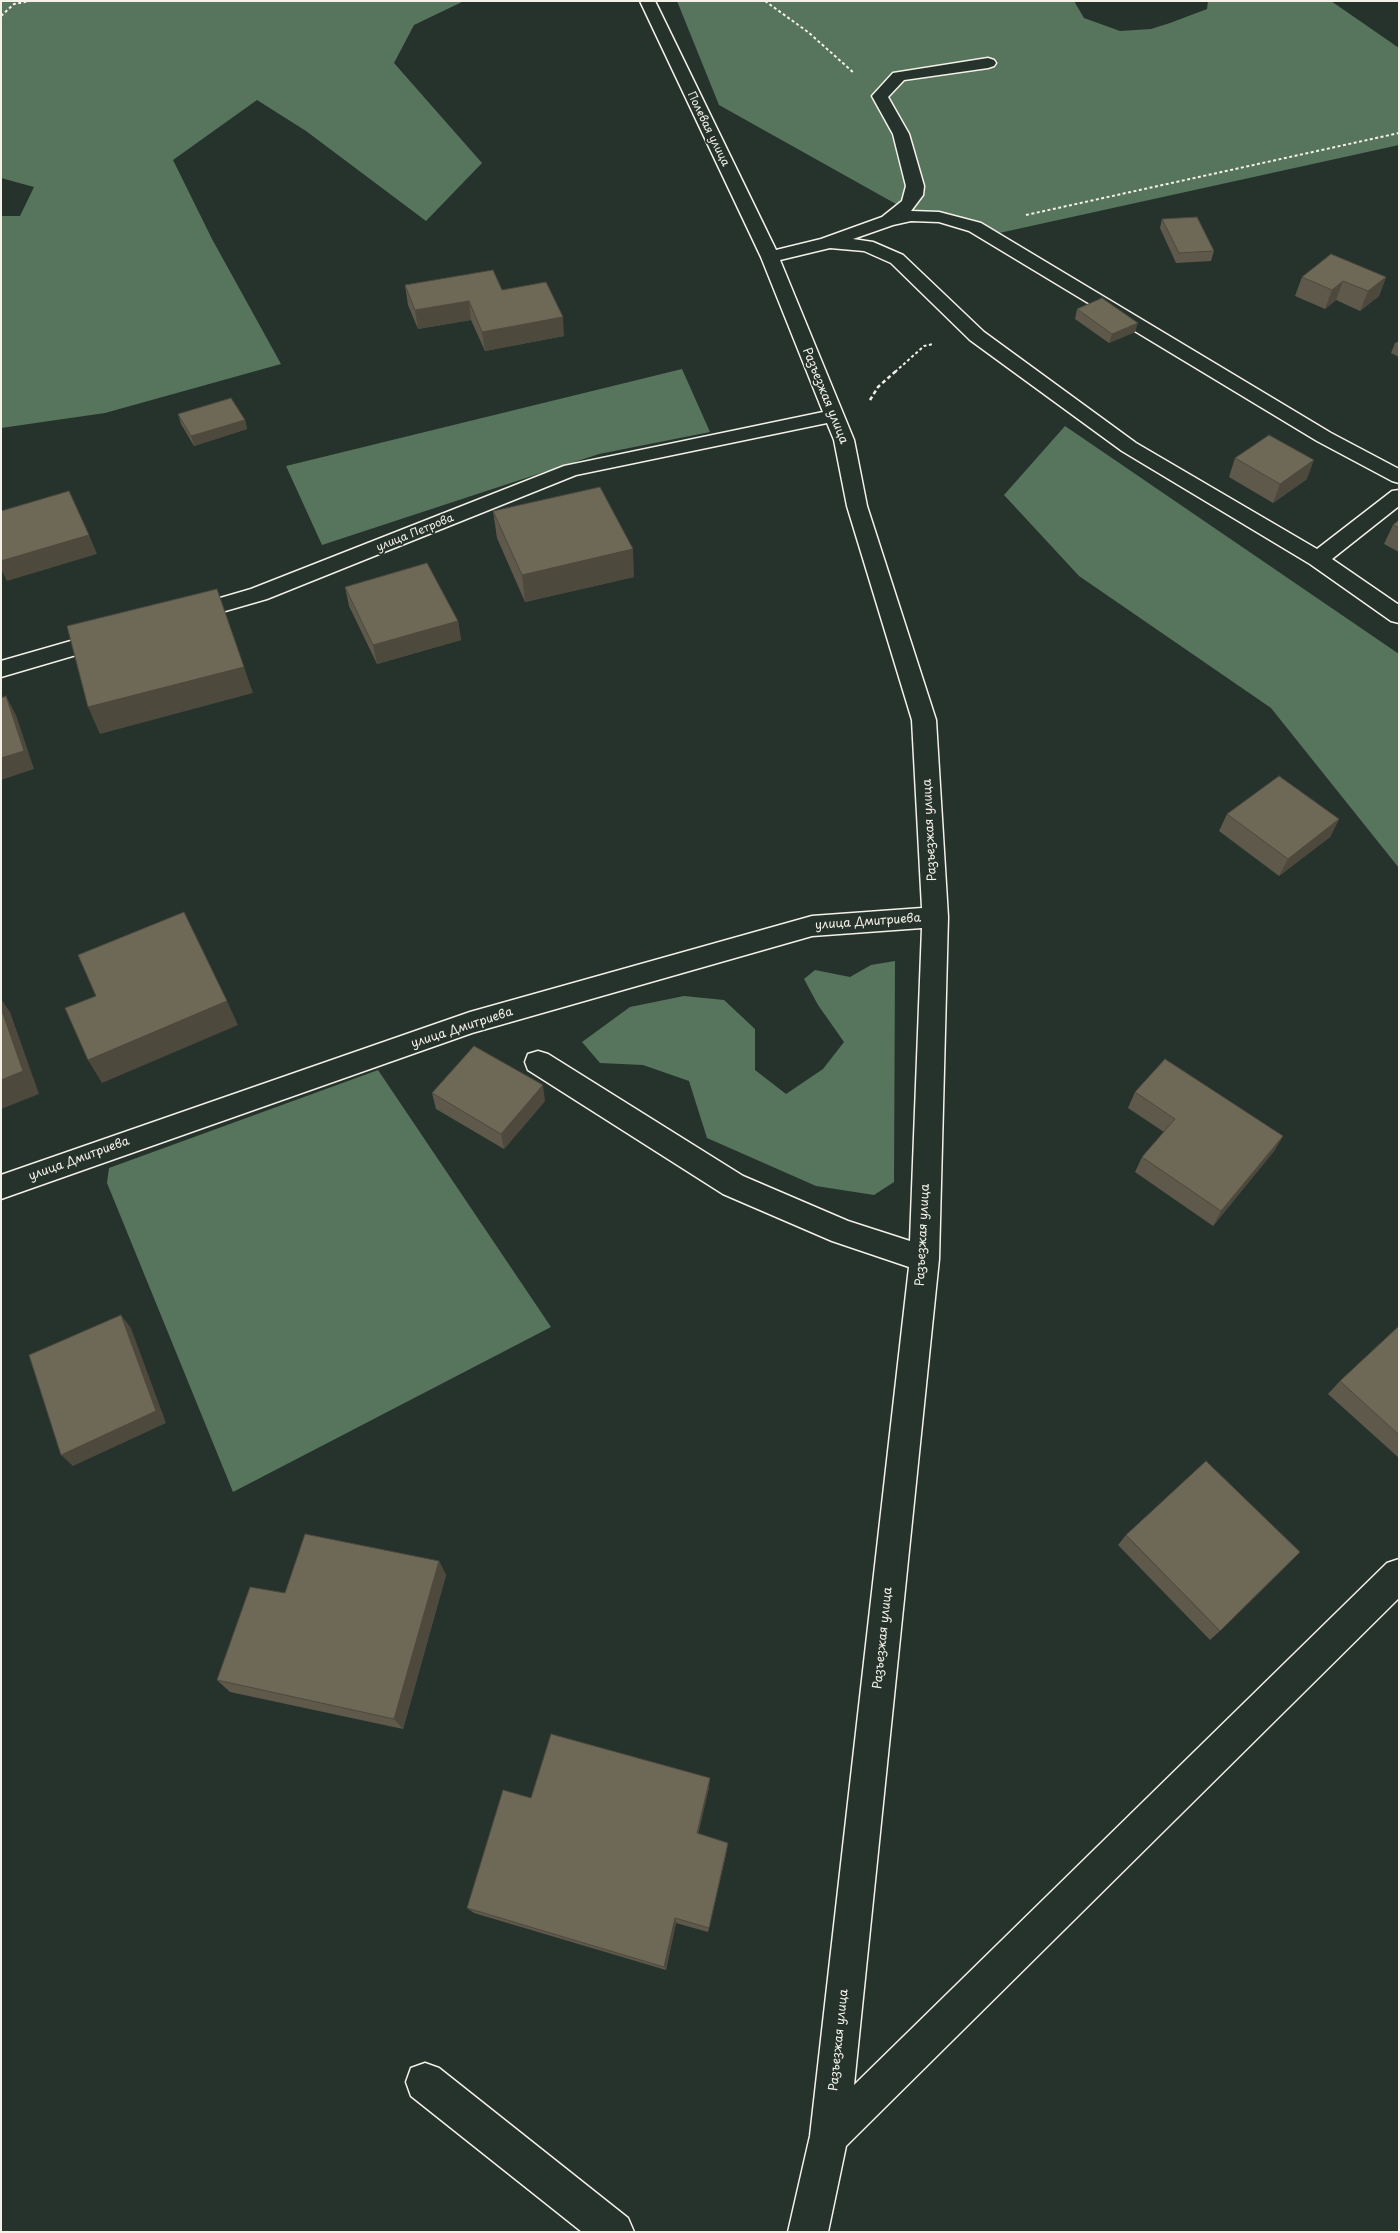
<!DOCTYPE html>
<meta charset="utf-8">
<style>
body{margin:0}
#map{position:relative;width:1400px;height:2233px;overflow:hidden;background:#26332d;font-family:"Playpen Sans",sans-serif}
canvas{display:block}
.frame{position:absolute;inset:0;border:2px solid #f4f1e8;pointer-events:none}
</style>
<div id="map">
<canvas width="1400" height="2233"></canvas>
<div class="frame"></div>
</div>
<script>
const ctx = document.querySelector('canvas').getContext('2d');
ctx.lineJoin = 'round';
function fill(path, color) {
  ctx.fillStyle = color;
  ctx.fill(path, 'evenodd');
}
function toPath(rows) {
  const path = new Path2D();
  for (const r of rows) {
    path.moveTo(r[0], r[1]);
    for (let i = 2; i < r.length; i += 2) path.lineTo(r[i], r[i + 1]);
  }
  return path;
}
function stroke(path, color, width, dash) {
  ctx.strokeStyle = color;
  ctx.lineWidth = width;
  ctx.lineCap = dash ? 'butt' : 'round';
  ctx.setLineDash(dash || []);
  ctx.stroke(path);
}
function write(font, color, halo, rows, align = 'center') {
  ctx.font = font + ' "Playpen Sans",sans-serif';
  ctx.lineWidth = 4;
  ctx.setLineDash([]);
  ctx.textBaseline = 'middle';
  ctx.strokeStyle = halo;
  ctx.fillStyle = color;
  for (const [text, x, y, turn = 0] of rows) {
    ctx.save();
    ctx.translate(x, y);
    ctx.rotate((+turn || 0) * Math.PI / 180);
    ctx.textAlign = isNaN(turn) ? turn : align;
    if (halo) ctx.strokeText(text, 0, 0);
    ctx.fillText(text, 0, 0);
    ctx.restore();
  }
}
fill(toPath([
 [1,1,464,1,414,25,394,63,482,163,426,221,306,131,257,100,173,160,212,239,281,364,105,413,1,428,1,216,20,216,34,187,1,178],
 [677,1,1074,1,1084,18,1120,31,1151,29,1170,23,1207,9,1208,1,1331,1,1399,48,1399,145,981,237,896,204,719,105],
 [682,369,710,432,599,454,322,545,286,466],
 [1065,426,1399,654,1399,868,1271,708,1079,576,1004,495],
 [895,961,894,1182,874,1195,816,1186,707,1138,689,1081,643,1065,600,1063,582,1042,630,1007,684,996,724,1000,755,1029,755,1070,786,1094,823,1069,844,1042,818,1005,804,979,815,970,850,977,871,965],
 [378,1070,551,1327,233,1492,107,1183,109,1168]
]), '#57745c');
const minor = toPath([
 [640,1,655,1,776,250,821,239,882,217,902,201,906,186,893,134,872,96,893,73,988,58,994,60,996,63,994,66,988,68,904,80,888,97,909,134,924,186,923,195,911,211,939,212,981,223,1331,433,1399,469,1399,483,1392,481,1317,441,969,231,939,222,911,221,893,225,853,239,873,242,903,255,984,332,1136,443,1317,549,1392,491,1399,490,1399,506,1332,559,1399,605,1399,623,1391,621,1310,564,1122,451,970,340,891,263,864,251,830,248,780,260,854,440,867,506,936,720,948,917,939,1259,854,2085,1387,1563,1399,1559,1399,1598,846,2146,828,2232,788,2232,810,2136,909,1267,832,1241,723,1194,528,1070,525,1062,528,1054,538,1051,548,1054,743,1176,848,1221,910,1241,922,928,812,936,472,1033,1,1199,1,1175,470,1012,812,916,922,908,912,720,847,506,834,440,827,423,576,475,267,599,187,622,179,620,176,615,179,610,251,589,564,466,823,412,761,257,640,1],
 [109,630,117,633,120,638,117,643,1,677,1,661,109,630],
 [425,2063,439,2068,628,2218,634,2232,582,2232,411,2096,406,2082,411,2068,425,2063]
]);
stroke(minor, '#f4f1e8', 3);
stroke(toPath([
 [765,1,808,32,854,73],
 [1,16,14,4,30,1],
 [1026,215,1399,133],
 [895,372,924,346,933,344]
]), '#f4f1e8', 2, [3, 2.5]);
stroke(toPath([
 [870,400,878,387,896,371]
]), '#f4f1e8', 2.5, [4, 3]);
fill(minor, '#26332d');
fill(toPath([
 [1162,219,1214,251,1211,261,1176,263,1160,228],
 [1302,277,1386,277,1379,296,1360,311,1336,300,1325,309,1295,296],
 [405,285,502,290,564,336,485,351,471,320,418,329,408,305],
 [1077,309,1135,332,1109,343,1075,319],
 [1399,341,1399,357,1391,353,1395,343],
 [178,414,245,420,247,429,194,446,181,424],
 [1235,458,1307,479,1273,503,1229,477],
 [493,511,634,577,525,602,497,538],
 [1399,520,1399,552,1384,544,1393,525],
 [345,587,458,621,461,640,377,664,349,606],
 [1227,814,1339,819,1330,837,1279,876,1219,831],
 [1135,1092,1283,1136,1274,1151,1213,1226,1135,1172,1142,1157,1164,1132,1128,1108],
 [432,1093,545,1101,504,1149,436,1109],
 [1399,1326,1399,1458,1328,1394,1340,1381],
 [1126,1535,1220,1631,1210,1640,1118,1545],
 [439,1561,446,1575,403,1729,230,1692,217,1680,285,1593],
 [709,1787,698,1834,727,1850,708,1932,676,1923,666,1970,474,1913,467,1908,531,1798]
]), '#5f594b');
fill(toPath([
 [1386,277,1379,296,1360,311,1368,291],
 [1343,281,1336,300,1325,309,1332,290],
 [469,301,471,320,418,329,415,310],
 [563,317,564,336,485,351,482,332],
 [1138,323,1135,332,1109,343,1112,334],
 [245,420,247,429,194,446,191,436],
 [1314,460,1307,479,1273,503,1280,484],
 [89,535,97,554,7,581,1,569,1,561],
 [633,549,634,577,525,602,522,575],
 [458,621,461,640,377,664,373,645],
 [244,667,253,693,100,734,88,707],
 [6,696,16,715,34,769,1,780,1,758],
 [1339,819,1330,837,1279,876,1288,859],
 [1,999,10,1012,39,1094,1,1109],
 [227,1001,238,1025,102,1083,88,1060],
 [543,1085,545,1101,504,1149,501,1134],
 [1283,1136,1274,1151,1213,1226,1221,1211],
 [121,1315,131,1328,166,1423,73,1466,61,1455],
 [439,1561,446,1575,403,1729,394,1719],
 [710,1778,709,1787,697,1840,697,1833],
 [728,1843,727,1850,708,1932,709,1928],
 [675,1918,676,1923,666,1970,664,1967]
]), '#4d493d');
const building = toPath([
 [1197,217,1214,251,1179,253,1162,219,1197,217],
 [1331,254,1386,277,1368,291,1343,281,1332,290,1302,277,1331,254],
 [493,270,502,290,546,282,563,317,482,332,469,301,415,310,405,285,493,270],
 [1102,298,1138,323,1112,334,1077,309,1102,298],
 [231,398,245,420,191,436,178,414,231,398],
 [1269,435,1314,460,1280,484,1235,458,1269,435],
 [600,487,633,549,522,575,493,511,600,487],
 [69,491,89,535,1,561,1,511,69,491],
 [1399,520,1399,528,1393,525,1399,520],
 [427,563,458,621,373,645,345,587,427,563],
 [217,589,244,667,88,707,67,626,217,589],
 [6,696,24,751,1,758,1,698,6,696],
 [1279,776,1339,819,1288,859,1227,814,1279,776],
 [184,912,227,1001,88,1060,65,1008,96,996,78,955,184,912],
 [1,1008,23,1071,1,1080,1,1008],
 [474,1046,543,1085,501,1134,432,1093,474,1046],
 [1165,1059,1283,1136,1221,1211,1142,1157,1175,1119,1135,1092,1165,1059],
 [121,1315,156,1411,61,1455,29,1355,121,1315],
 [1399,1326,1399,1435,1340,1381,1399,1326],
 [1206,1461,1300,1552,1220,1631,1126,1535,1206,1461],
 [305,1534,439,1561,394,1719,217,1680,250,1587,285,1593,305,1534],
 [551,1734,710,1778,697,1833,728,1843,709,1928,675,1918,664,1967,467,1908,503,1790,531,1798,551,1734]
]);
fill(building, '#6e6857');
stroke(building, '#4d493d', 1);
write('11px', '#f4f1e8', '#26332d', [
 ["Полевая улица",708,129,64],
 ["улица Петрова",415,533,-22]
]);
write('12px', '#f4f1e8', '#26332d', [
 ["Разъезжая улица",825,396,68],
 ["Разъезжая улица",930,830,-93],
 ["улица Дмитриева",868,922,-4],
 ["улица Дмитриева",462,1028,-18],
 ["улица Дмитриева",79,1159,-20],
 ["Разъезжая улица",923,1235,-87],
 ["Разъезжая улица",883,1638,-84],
 ["Разъезжая улица",839,2040,-84]
]);
</script>
